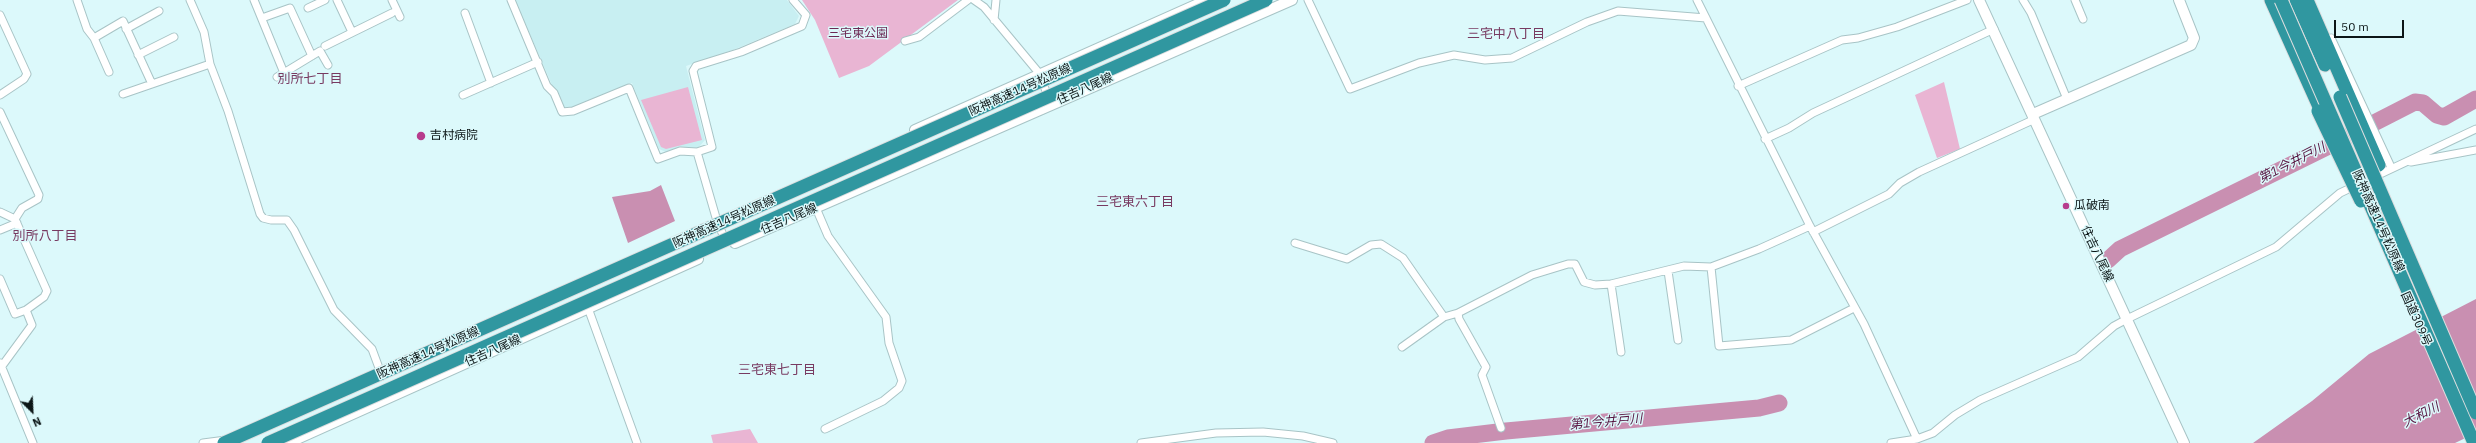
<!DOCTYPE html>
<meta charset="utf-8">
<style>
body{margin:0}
#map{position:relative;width:2476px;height:443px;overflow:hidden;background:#dcf9fb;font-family:"IBM Plex Sans",sans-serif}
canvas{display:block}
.north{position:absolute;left:12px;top:391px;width:40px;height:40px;-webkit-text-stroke:3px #dcf9fb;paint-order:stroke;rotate:156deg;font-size:11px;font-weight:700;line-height:16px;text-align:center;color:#0c1617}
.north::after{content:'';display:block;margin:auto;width:14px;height:18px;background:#0c1617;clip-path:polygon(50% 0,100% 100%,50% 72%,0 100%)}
.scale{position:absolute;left:2334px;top:20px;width:70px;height:18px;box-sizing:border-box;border:2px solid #0c1617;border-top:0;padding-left:5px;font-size:12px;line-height:14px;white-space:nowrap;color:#0c1617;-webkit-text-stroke:3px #dcf9fb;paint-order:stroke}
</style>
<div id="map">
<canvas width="2476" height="443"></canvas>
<div class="north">N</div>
<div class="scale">50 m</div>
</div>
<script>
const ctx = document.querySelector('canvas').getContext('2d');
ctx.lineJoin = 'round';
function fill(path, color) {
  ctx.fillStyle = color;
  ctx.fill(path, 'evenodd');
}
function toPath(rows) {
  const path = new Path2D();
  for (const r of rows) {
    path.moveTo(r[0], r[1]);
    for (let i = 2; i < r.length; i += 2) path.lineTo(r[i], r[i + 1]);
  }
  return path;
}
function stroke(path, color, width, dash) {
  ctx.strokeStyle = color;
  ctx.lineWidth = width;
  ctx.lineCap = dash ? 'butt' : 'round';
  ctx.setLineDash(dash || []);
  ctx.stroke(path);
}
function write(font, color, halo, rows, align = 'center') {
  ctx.font = font + ' "IBM Plex Sans","Noto Sans JP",sans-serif';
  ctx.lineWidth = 3;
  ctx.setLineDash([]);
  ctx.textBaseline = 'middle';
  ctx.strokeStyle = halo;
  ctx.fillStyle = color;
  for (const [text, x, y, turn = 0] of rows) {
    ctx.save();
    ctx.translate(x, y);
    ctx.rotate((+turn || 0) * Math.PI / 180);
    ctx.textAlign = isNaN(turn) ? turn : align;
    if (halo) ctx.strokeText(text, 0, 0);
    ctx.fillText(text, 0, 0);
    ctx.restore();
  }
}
fill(toPath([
 [515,0,787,0,799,16,795,24,733,50,686,66,705,140,698,148,682,148,666,152,659,149,632,83,574,108,562,108]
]), '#c8eff2');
fill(toPath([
 [802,0,958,0,869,66,839,78,815,20],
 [1944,82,1960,149,1937,158,1915,95],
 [688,87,702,140,666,149,661,147,641,100],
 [750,429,758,443,713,443,711,435]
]), '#e9b5d3');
fill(toPath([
 [661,185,675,221,628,243,612,197,650,191],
 [2476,299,2476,433,2455,443,2253,443,2312,401,2369,354]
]), '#c98fb1');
stroke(toPath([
 [2108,260,2120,249,2327,147,2415,102,2423,103,2437,115,2444,117,2476,99],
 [1433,443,1448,438,1506,431,1759,408,1779,403]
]), '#c98fb1', 17);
const street = toPath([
 [77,0,87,29,94,38,109,72],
 [190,0,204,32,210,64,228,111,260,214,263,218,271,220,287,220,294,230,334,310,372,349,382,376],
 [254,0,284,73],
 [337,0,352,32],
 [392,0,400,17],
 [511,0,547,86,554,93,562,112,573,111,629,88,658,159,680,151,697,152],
 [974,0,984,7,1039,73,1049,99],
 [1308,0,1350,89,1419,63,1454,55,1485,60,1512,58,1587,22,1618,11,1706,18],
 [1697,0,1810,226,1864,324,1917,439],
 [2023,0,2031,13,2067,99],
 [2075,0,2083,19],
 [308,8,325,0],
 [465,13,491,83],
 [0,15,27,74,24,79,0,95],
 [262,18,290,8,312,56],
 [994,20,996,0],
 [126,29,159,11],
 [94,38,123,21,152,84],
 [2331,38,2391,167],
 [905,41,919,37,968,0],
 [325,46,392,13],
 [138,55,174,37],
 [277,77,320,51,328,65],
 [1738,86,1842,40,1858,38,1897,27,1967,0],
 [123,94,210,64],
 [463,95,538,62],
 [0,112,39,195,38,199,22,208,15,219,47,291,44,297,26,310,32,325,2,366],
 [1765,139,1789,128,1813,113,1994,29],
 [2411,162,2476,150],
 [816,208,828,236,886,317,889,343,902,381,899,388,883,401,825,429],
 [0,212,15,219],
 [0,230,17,223],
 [1813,232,1889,194,1900,183,1919,172,2035,119],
 [726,242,717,221,697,152,712,147,693,71,696,66,741,52,802,26,806,15,793,0],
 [1295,243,1347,259,1371,245,1381,244,1403,258,1444,317,1458,313,1532,275,1568,264,1575,264,1584,282,1595,285,1611,284,1684,266,1711,267,1759,249,1810,226],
 [1711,267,1719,346,1791,340,1854,308],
 [1668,271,1678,340],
 [0,279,15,314,26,310],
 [1611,284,1621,352],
 [588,308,637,443],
 [1458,313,1459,319,1486,367,1482,375,1501,428],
 [1402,347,1444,317],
 [0,363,33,443],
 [203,443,226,440],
 [1141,443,1216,433,1263,432,1303,436,1333,443],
 [1891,443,1917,439,1933,433,1955,415,1980,400,2078,357,2114,326,2127,319,2276,247,2340,193,2476,129]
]);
const secondary = toPath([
 [1979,0,2184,443],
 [2033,114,2191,45,2194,38,2179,0],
 [915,130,1207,0],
 [735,243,1292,0],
 [288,443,698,259]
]);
const highway = toPath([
 [2271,0,2325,120],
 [2296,0,2325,65],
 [2307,0,2379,165]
]);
stroke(street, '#a8c4c6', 9);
stroke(secondary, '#a8c4c6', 12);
stroke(highway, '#dddedf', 15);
stroke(street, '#fff', 7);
stroke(secondary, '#fff', 10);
stroke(highway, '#3097a0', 13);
const highwayBridge = toPath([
 [2281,0,2474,443],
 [2340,97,2476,413],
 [2318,111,2361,201],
 [224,443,1224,0],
 [268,443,1266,0]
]);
stroke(highwayBridge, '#dddedf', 15, []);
stroke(highwayBridge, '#3097a0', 13);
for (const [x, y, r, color] of [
 [421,136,5,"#b73c8d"],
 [2066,206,4,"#b73c8d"]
]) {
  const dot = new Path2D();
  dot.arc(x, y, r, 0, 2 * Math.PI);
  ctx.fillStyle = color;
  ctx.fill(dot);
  stroke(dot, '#dcf9fb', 1.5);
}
write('12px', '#6d2854', '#dcf9fb', [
 ["三宅東公園",858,34]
]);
write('12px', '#0c1617', '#dcf9fb', [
 ["住吉八尾線",1085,89,-24],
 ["阪神高速14号松原線",1020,90,-24],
 ["住吉八尾線",789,219,-23],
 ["阪神高速14号松原線",2378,221,66],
 ["阪神高速14号松原線",724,222,-24],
 ["住吉八尾線",2097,254,65],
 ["国道309号",2416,319,66],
 ["住吉八尾線",493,351,-24],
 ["阪神高速14号松原線",428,353,-24]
]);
write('12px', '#0c1617', '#dcf9fb', [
 ["吉村病院",430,136],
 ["瓜破南",2074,206]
], 'left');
write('13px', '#783a61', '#dcf9fb', [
 ["三宅中八丁目",1506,34],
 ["別所七丁目",310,79],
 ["三宅東六丁目",1135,202],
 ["別所八丁目",45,236],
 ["三宅東七丁目",777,370]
]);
write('italic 13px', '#591542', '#dcf9fb', [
 ["第1今井戸川",2292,163,-27],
 ["大和川",2421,415,-27],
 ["第1今井戸川",1606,422,-5]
]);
</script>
